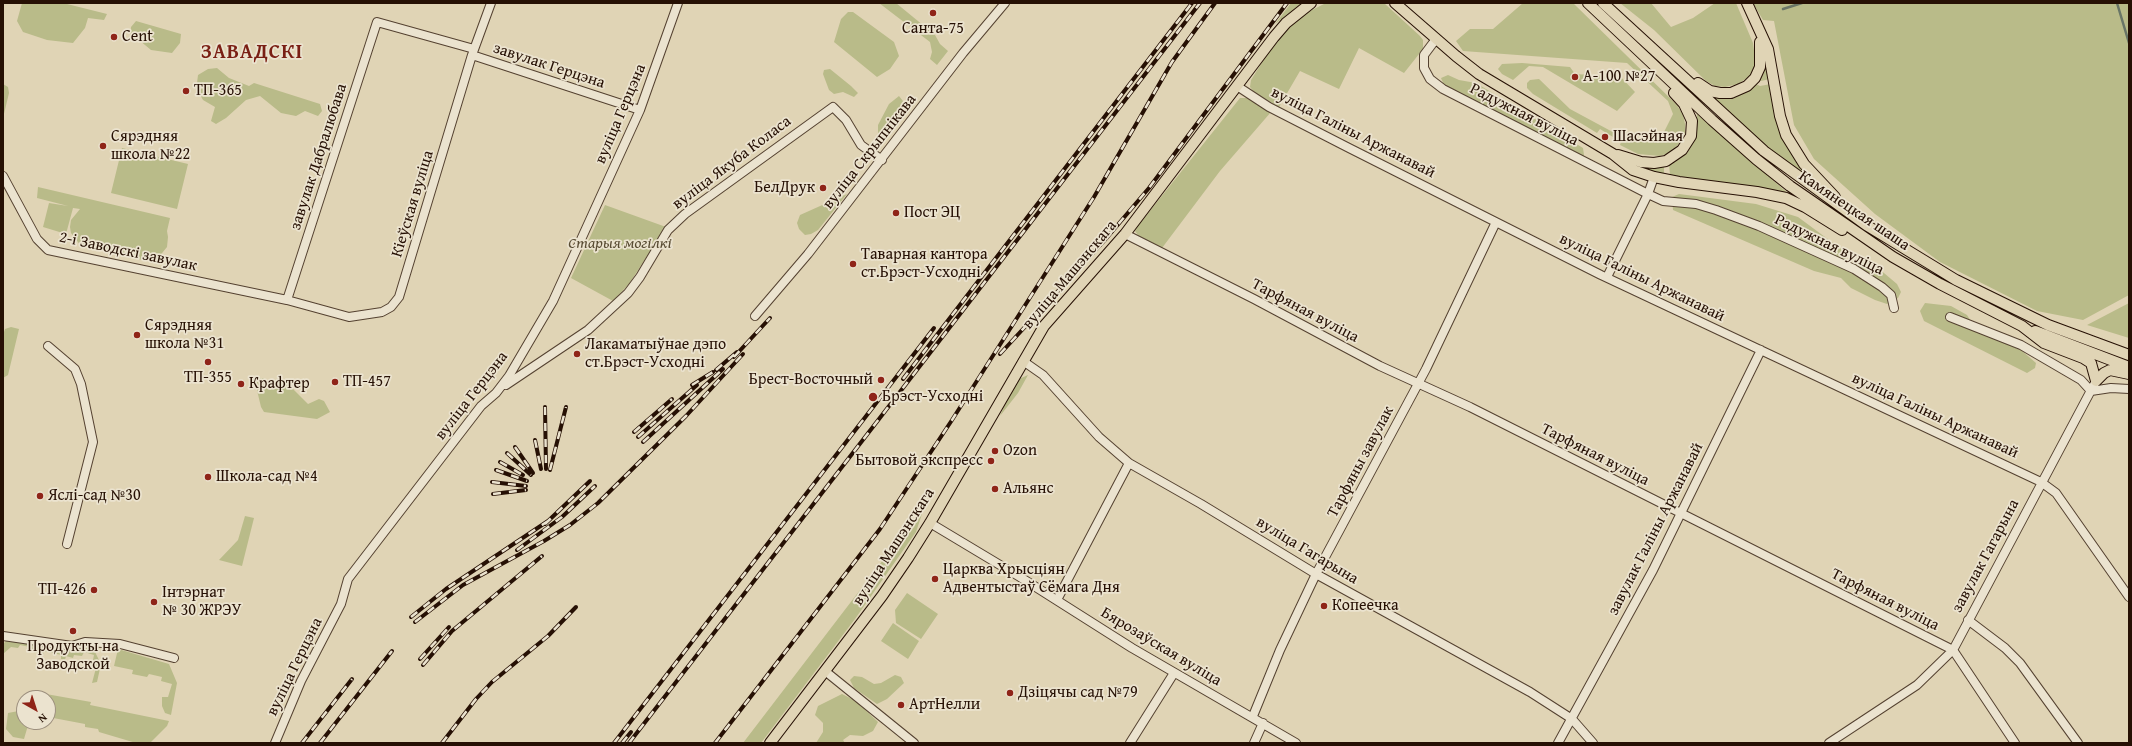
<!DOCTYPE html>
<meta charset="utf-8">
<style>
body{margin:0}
#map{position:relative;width:2132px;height:746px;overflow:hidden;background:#e0d4b5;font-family:"Gentium Book Plus",serif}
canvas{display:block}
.frame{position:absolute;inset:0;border:4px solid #261004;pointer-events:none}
.north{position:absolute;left:16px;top:690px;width:40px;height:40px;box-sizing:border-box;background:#ebe3cf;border:1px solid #9c8f7e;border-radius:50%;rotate:141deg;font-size:11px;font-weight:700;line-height:16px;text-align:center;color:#261004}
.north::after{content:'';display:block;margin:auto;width:14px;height:18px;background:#8f2418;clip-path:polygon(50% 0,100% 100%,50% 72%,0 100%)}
</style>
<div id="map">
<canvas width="2132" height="746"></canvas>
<div class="frame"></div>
<div class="north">N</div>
</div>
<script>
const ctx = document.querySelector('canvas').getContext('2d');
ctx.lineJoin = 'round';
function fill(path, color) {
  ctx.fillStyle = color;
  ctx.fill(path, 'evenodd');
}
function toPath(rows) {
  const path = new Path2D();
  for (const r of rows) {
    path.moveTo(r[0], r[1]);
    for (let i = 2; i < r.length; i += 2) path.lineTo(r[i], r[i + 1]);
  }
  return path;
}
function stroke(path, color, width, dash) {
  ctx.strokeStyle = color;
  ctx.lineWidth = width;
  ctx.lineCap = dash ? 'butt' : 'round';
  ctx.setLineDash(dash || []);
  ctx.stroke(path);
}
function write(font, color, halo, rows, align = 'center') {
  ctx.font = font + ' "Gentium Book Plus",serif';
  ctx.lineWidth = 3.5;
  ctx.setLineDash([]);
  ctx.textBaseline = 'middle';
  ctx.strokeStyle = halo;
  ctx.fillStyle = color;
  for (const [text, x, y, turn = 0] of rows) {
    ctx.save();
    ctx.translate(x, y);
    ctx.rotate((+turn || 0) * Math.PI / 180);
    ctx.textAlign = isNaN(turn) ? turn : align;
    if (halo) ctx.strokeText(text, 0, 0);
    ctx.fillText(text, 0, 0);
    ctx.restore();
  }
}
fill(toPath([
 [22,3,63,3,107,14,104,20,88,18,85,28,73,43,47,40,23,32,17,21],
 [879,3,896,3,935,35,940,44,948,51,937,65,930,59,932,52,930,42],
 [1291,3,1302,3,1275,24],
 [1326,3,1384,3,1420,36,1423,40,1423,49,1404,73,1359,48,1339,89,1300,71,1279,107,1255,93,1250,87,1251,80,1273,45,1290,26,1304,14],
 [1523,3,1573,3,1676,104,1683,114,1685,124,1685,133,1678,145,1669,153,1660,156,1638,154,1620,145,1621,142,1600,129,1597,133,1533,94,1527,88,1527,83,1530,80,1539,79,1570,109,1622,137,1636,141,1647,140,1664,132,1673,114,1668,101,1627,63,1463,51,1456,41,1470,29,1493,29],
 [1620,3,1651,3,1671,27,1693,18,1715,3,1736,3,1753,43,1756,64,1750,76,1738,84,1725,87,1715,86,1706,81,1654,30],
 [1753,3,2129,3,2129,295,2083,320,2037,311,1940,262,1875,214,1814,159,1794,125,1774,21,1763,20],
 [848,12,853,12,894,42,899,56,890,69,877,77,834,42,841,19],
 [136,21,181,34,180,43,172,53,151,50,139,40,130,39,131,27],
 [1766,60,1770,79,1761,81,1758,79,1764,68],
 [1522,63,1570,67,1575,74,1607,76,1611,72,1617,73,1635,92,1617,111,1543,67,1529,66,1513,80,1502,74,1498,69,1502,64],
 [217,68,229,78,249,86,254,83,320,104,322,111,318,116,305,111,296,116,281,113,260,96,246,100,226,118,216,124,211,121,215,107,203,100,197,89,197,83,198,75,208,69],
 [830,69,851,86,858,93,854,97,843,92,834,94,829,90,823,74,824,70],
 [1448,75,1459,80,1476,83,1583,148,1584,155,1583,157,1444,85,1441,78],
 [3,84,8,87,9,93,3,118],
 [1756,84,1760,86,1771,84,1784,141,1806,177,1757,139,1716,101,1715,99,1717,97],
 [899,96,906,105,905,111,891,127,881,135,878,133,878,125,889,104],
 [1240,98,1247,98,1271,112,1220,171,1162,248,1140,238,1135,231,1137,227],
 [1697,113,1750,160,1790,195,1762,188,1670,175,1669,164,1687,153,1693,143,1697,124],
 [122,148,188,164,177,209,111,193],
 [1630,162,1664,166,1664,174,1633,166],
 [38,187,170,218,167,231,168,237,167,247,158,258,153,261,147,261,81,246,71,233,70,227,71,220,80,209,73,208,66,234,43,227,49,203,68,206,37,198],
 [847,194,818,230,811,234,805,235,799,229,797,223,800,215],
 [1679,194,1756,204,1798,217,1848,254,1845,261,1850,264,1866,263,1878,268,1897,284,1901,292,1898,298,1887,304,1875,300,1851,288,1841,278,1814,271,1673,210,1672,197],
 [605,205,666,227,629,284,613,301,571,278],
 [1925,303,1951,306,1967,315,1978,332,2021,350,2036,363,2035,368,2027,373,1924,321,1920,311],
 [2129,303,2129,338,2087,325],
 [11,327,19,329,8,375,3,378,3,335,5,329],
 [1028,375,1018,393,1000,416,1008,397,1019,379],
 [263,378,270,383,284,383,290,386,308,404,319,399,324,401,330,412,317,419,264,412,261,407,256,386,258,379],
 [923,511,916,532,855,619,761,743,743,743,886,556],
 [245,516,254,518,242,566,219,560,238,540],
 [907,593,938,614,921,639,896,623,895,610],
 [893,623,919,641,908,659,881,641],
 [7,640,65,651,84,647,95,652,101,664,97,682,92,683,96,668,94,667,96,661,93,660,94,655,84,652,82,656,74,655,73,658,66,656,65,660,61,659,61,655,44,651,43,655,29,651,30,647,20,645,18,648,11,647,3,654,3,644],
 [118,649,169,664,177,683,171,715,165,713,162,706,162,697,168,697,172,684,161,681,162,677,149,674,147,677,132,674,133,670,114,666],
 [895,675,901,677,904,683,887,699,877,704,854,688,850,680,854,676,862,677,874,684,881,683],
 [46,694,91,702,90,705,169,721,167,726,150,743,136,743,99,732,98,729,85,727,85,724,48,717,48,698,45,698],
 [842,694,856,701,878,722,873,731,863,736,850,735,843,740,845,743,816,743,823,732,823,723,815,715,818,706],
 [24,710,24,722,29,722,24,739,13,737,6,729,8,713]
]), '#b9bb89');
stroke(toPath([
 [2117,3,2129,43],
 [1783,9,1802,3]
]), '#697566', 2.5);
const minor = toPath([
 [1436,39,1424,55,1424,68,1430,79,1443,89,1648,194,1663,201,1696,204,1716,210,1759,226,1854,269,1882,287,1891,295,1894,308],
 [472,55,640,110],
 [1237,86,1269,107,1349,148,1601,275,2041,482,2056,493,2129,597],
 [3,176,37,239,48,250,287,300,349,317,382,312,391,307,399,297,472,55,491,3],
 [1125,234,1254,299,1380,366,1470,407,1953,650,2015,743],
 [1607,277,1648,194,1654,177],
 [287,300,377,22,474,49],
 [755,316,808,254,963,53,1005,3],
 [1950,317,2021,345,2081,380,2091,391,2111,388,2129,389],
 [48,346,75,369,81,384,93,442,67,544],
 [1023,361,1043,375,1099,437,1129,463,1201,504,1316,574,1530,692,1572,719,1593,743],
 [506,385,588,330,628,293,640,277,668,230,685,214,833,107,846,120,861,145,882,160],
 [930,523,1020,577,1132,648,1296,743],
 [1057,600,1129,463],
 [1968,620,2005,648,2020,663,2078,743],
 [3,636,72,646,85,642,120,644,174,658],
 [825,671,914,743],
 [1253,716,1280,650,1316,574,1426,369,1496,222],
 [275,743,301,681,341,604,348,579,481,406,496,393,509,376,553,301,640,110,678,3],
 [1130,743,1174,673],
 [1254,743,1263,723],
 [1558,743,1653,570,1761,350],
 [1829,743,1917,685,1953,650,2096,381]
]);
const major = toPath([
 [1395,3,1456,56,1479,74,1613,154,1633,170,1654,177,1679,182,1757,192,1786,198,1805,207,1842,230],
 [1588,3,1712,120,1756,159,1790,186,1893,257,1940,284,2022,326,2044,343,2083,358,2091,363,2096,381],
 [1603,3,1764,151,1866,225,1956,280,2048,325,2129,355],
 [1747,3,1768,49,1780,116,1786,135,1804,164,1835,197],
 [1698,83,1710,91,1720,93,1731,93,1747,86,1755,78,1760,67,1760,42],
 [1618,155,1641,162,1654,163,1666,161,1682,150,1691,136,1692,121,1684,104,1674,93],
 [2035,331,2129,367],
 [2096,381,2104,373,2110,370,2129,374],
 [770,743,882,596,908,558,930,523,1044,326,1125,234,1274,37,1286,23,1311,3]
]);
stroke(minor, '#544130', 10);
stroke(major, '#261004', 12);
stroke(minor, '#ebe3cf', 8);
stroke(major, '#e0d4b5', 10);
const rail = toPath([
 [1000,354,1104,241,1149,188,1287,3],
 [734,357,770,318],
 [716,370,737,352],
 [903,379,1192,3],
 [692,385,713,372],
 [545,407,546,469],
 [634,432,672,399],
 [638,437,697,385],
 [535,440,541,469],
 [643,442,723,369],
 [515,447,533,473],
 [507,453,531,475],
 [500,462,523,475],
 [496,470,527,481],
 [550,470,566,407],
 [492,482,526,486],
 [493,494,526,490],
 [545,524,590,481],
 [517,550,562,517,595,486],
 [411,617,446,589,548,521],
 [415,622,463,585,544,541,570,525,598,503,686,416,743,354],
 [420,659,449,627],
 [423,665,452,631,542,556],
 [302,743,352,679],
 [320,743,392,651],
 [442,743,476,699,492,682,548,636,576,607],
 [614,743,934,328],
 [622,743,631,732],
 [629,743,1200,3],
 [715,743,880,529,952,420,1094,197,1172,62,1215,3]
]);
stroke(rail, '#261004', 4);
stroke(rail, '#ebe3cf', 2.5, [8]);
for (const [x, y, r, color] of [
 [933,13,4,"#8f2418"],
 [114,37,4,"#8f2418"],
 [1575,77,4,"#8f2418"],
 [186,91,4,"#8f2418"],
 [1605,137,4,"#8f2418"],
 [103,146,4,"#8f2418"],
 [823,188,4,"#8f2418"],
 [896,213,4,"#8f2418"],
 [853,264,4,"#8f2418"],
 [137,335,4,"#8f2418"],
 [577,354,4,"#8f2418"],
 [208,362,4,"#8f2418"],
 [881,380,4,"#8f2418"],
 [335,382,4,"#8f2418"],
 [241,384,4,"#8f2418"],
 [873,397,5,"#8f2418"],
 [995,451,4,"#8f2418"],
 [991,461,4,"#8f2418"],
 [208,477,4,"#8f2418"],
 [995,489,4,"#8f2418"],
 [40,496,4,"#8f2418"],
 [935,579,4,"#8f2418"],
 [94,590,4,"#8f2418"],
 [154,602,4,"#8f2418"],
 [1324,606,4,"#8f2418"],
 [73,631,4,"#8f2418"],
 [1010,693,4,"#8f2418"],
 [901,705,4,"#8f2418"]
]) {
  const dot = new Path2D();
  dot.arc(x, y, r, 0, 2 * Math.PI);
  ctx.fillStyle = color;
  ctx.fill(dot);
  stroke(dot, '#ebe3cf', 1.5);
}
write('16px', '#261004', '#ebe3cf', [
 ["Санта-75",933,29,"center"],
 ["Cent",122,37],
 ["А-100 №27",1583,77],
 ["ТП-365",194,91],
 ["Сярэдняя",111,137],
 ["школа №22",111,155],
 ["Шасэйная",1613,137],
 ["БелДрук",815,188,"right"],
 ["Пост ЭЦ",904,213],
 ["Таварная кантора",861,255],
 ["ст.Брэст-Усходні",861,273],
 ["Сярэдняя",145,326],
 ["школа №31",145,344],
 ["Лакаматыўнае дэпо",585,345],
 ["ст.Брэст-Усходні",585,363],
 ["ТП-355",208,378,"center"],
 ["Брест-Восточный",873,380,"right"],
 ["ТП-457",343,382],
 ["Крафтер",249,384],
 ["Брэст-Усходні",882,397],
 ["Ozon",1003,451],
 ["Бытовой экспресс",983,461,"right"],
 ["Школа-сад №4",216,477],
 ["Альянс",1003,489],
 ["Яслі-сад №30",48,496],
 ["Царква Хрысціян",943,570],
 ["Адвентыстаў Сёмага Дня",943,588],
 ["ТП-426",86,590,"right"],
 ["Інтэрнат",162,593],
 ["№ 30 ЖРЭУ",162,611],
 ["Копеечка",1332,606],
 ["Продукты на",73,647,"center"],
 ["Заводской",73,665,"center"],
 ["Дзіцячы сад №79",1018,693],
 ["АртНелли",909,705]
], 'left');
write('16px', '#261004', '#ebe3cf', [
 ["завулак Герцэна",549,66,18],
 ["вуліца Герцэна",621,114,-67],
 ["Радужная вуліца",1524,115,27],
 ["вуліца Галіны Аржанавай",1353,133,27],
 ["вуліца Скрыпнікава",870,152,-52],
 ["завулак Дабралюбава",319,157,-72],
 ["вуліца Якуба Коласа",732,163,-37],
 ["Кіеўская вуліца",413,204,-73],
 ["Камянецкая шаша",1854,211,34],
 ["Радужная вуліца",1829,245,26],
 ["2-і Заводскі завулак",128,252,12],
 ["вуліца Машэнскага",1070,275,-50],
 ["вуліца Галіны Аржанавай",1642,278,26],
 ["Тарфяная вуліца",1305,311,28],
 ["вуліца Герцэна",472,396,-52],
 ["вуліца Галіны Аржанавай",1935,416,25],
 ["Тарфяная вуліца",1595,455,27],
 ["Тарфяны завулак",1361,462,-62],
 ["завулак Галіны Аржанавай",1656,529,-63],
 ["вуліца Машэнскага",894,547,-57],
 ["вуліца Гагарына",1307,551,31],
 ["завулак Гагарына",1986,556,-62],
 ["Тарфяная вуліца",1885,600,27],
 ["Бярозаўская вуліца",1161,647,31],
 ["вуліца Герцэна",295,667,-64]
]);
write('italic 16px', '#594c33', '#ebe3cf', [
 ["Старыя могілкі",620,244]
]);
ctx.letterSpacing = '1px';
write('bold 20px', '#7a1f14', '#ebe3cf', [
 ["ЗАВАДСКІ",252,53]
]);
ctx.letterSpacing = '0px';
</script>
